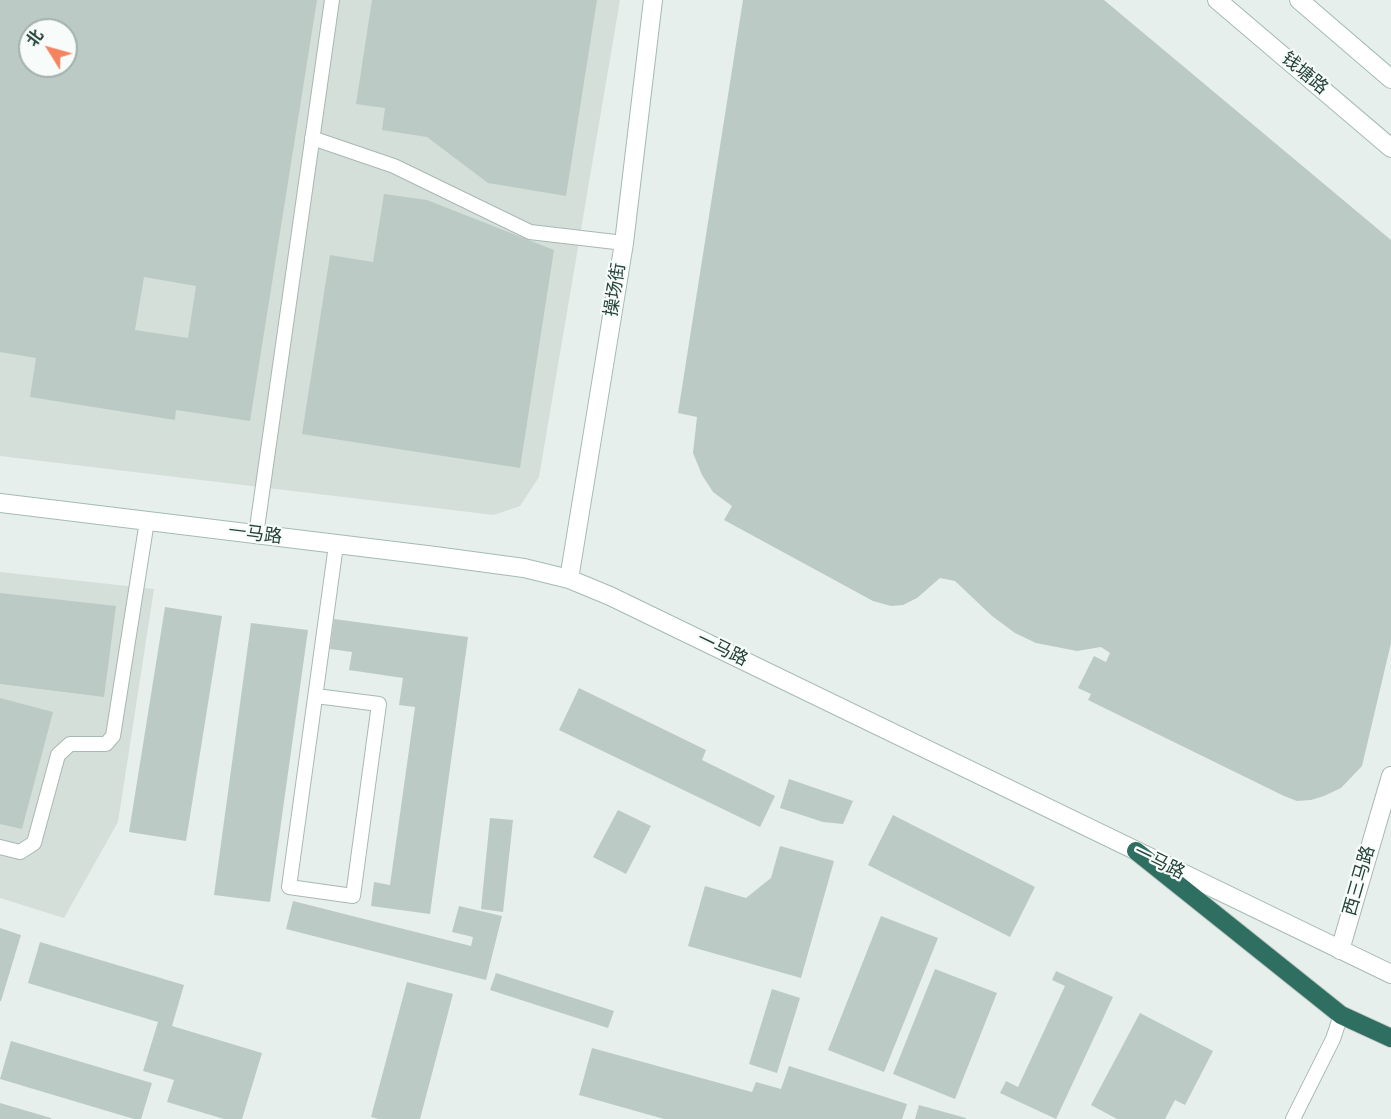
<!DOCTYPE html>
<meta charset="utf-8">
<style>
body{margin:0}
#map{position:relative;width:1391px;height:1119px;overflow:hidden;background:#e6efeb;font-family:"Roboto Condensed","Noto Sans SC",sans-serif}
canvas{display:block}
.north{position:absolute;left:18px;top:18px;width:60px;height:60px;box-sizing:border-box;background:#f7fbf9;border:2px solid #a3b1ad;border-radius:50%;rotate:307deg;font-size:16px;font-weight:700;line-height:24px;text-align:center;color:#24423a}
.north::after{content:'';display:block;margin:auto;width:21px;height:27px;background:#f4845f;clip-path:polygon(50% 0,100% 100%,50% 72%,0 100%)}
</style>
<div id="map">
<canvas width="1391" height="1119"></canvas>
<div class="north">北</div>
</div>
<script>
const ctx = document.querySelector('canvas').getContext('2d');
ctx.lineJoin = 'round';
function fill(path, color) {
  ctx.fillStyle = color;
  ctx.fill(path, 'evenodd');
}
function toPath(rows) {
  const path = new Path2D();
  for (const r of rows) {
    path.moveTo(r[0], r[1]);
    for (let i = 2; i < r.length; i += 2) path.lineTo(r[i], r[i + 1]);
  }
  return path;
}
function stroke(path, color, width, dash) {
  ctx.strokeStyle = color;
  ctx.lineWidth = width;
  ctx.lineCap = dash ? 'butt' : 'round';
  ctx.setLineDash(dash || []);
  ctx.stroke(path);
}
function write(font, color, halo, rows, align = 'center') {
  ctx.font = font + ' "Roboto Condensed","Noto Sans SC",sans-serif';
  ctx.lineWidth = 4.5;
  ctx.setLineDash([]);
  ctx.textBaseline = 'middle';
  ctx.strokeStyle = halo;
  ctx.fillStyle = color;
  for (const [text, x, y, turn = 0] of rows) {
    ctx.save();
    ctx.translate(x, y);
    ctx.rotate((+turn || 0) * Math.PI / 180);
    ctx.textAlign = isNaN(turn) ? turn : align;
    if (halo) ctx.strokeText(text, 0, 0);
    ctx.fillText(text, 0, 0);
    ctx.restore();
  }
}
fill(toPath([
 [0,0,620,0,539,477,520,506,494,515,0,456],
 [30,30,66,30,66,66,30,66],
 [0,572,154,589,118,822,64,918,0,898]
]), '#d4dfda');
fill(toPath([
 [0,0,317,0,250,421,176,410,175,420,30,397,36,358,0,352],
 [30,30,66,30,66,66,30,66],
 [144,277,196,286,188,338,135,330],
 [372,0,597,0,566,196,488,183,427,137,382,130,385,108,356,104],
 [743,0,1104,0,1391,240,1391,643,1362,766,1341,788,1324,796,1311,800,1297,801,1284,796,1088,700,1091,694,1078,688,1094,656,1106,662,1110,653,1101,647,1077,651,1036,643,1015,633,992,616,955,581,940,578,917,598,903,605,891,606,873,601,724,520,732,506,713,492,702,475,693,453,697,417,678,413],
 [384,194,427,200,554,250,520,468,302,434,330,255,373,262],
 [0,593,116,606,104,697,0,684],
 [165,607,222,616,186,841,129,832],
 [334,619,468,637,430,914,371,906,374,882,390,885,415,707,399,705,403,678,349,670,352,652,330,649],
 [251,623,308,630,270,902,214,895],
 [579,688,706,750,702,760,775,796,760,827,559,730],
 [0,698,53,712,22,829,0,824],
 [789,779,853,801,843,824,823,822,780,808],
 [618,810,651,826,626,874,593,857],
 [893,815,1035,887,1010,937,868,865],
 [490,818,513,820,503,912,481,909],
 [780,846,834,861,801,978,688,946,705,886,746,898,771,878],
 [293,901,471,946,473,937,452,932,459,906,502,916,486,980,286,929],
 [881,916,938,938,884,1072,828,1050],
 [0,928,21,935,1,1001,0,1001],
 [40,942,184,985,172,1026,262,1053,242,1119,224,1119,167,1102,174,1080,143,1071,158,1022,28,983],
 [935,969,997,993,955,1099,893,1074],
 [1056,971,1113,997,1056,1119,1000,1093,1006,1081,1018,1087,1065,986,1052,980],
 [496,973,614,1011,608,1028,490,990],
 [407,982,453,994,420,1119,379,1119,371,1117],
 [772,989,800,998,777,1073,749,1064],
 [1140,1013,1213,1051,1185,1105,1175,1100,1165,1119,1117,1119,1091,1105],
 [11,1041,152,1083,141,1119,134,1119,0,1079],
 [592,1048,752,1092,756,1082,781,1089,789,1066,907,1104,902,1119,664,1119,579,1095],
 [0,1103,51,1118,51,1119,0,1119],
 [919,1105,966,1118,966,1119,915,1119]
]), '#bbcac4');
const lane = toPath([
 [312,138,394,166,530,232,624,243],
 [256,535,332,0],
 [316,696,379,704,353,896,289,887,336,545],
 [0,847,20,852,34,843,58,755,70,744,106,744,113,736,147,521],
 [1293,1119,1333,1039,1341,1015]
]);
const street = toPath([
 [1340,950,1391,776]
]);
const secondary = toPath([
 [1217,0,1391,148],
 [1299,0,1391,79],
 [0,503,435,556,524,568,569,579,610,596,1391,974],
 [569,579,624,243,653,0]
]);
const highway = toPath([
 [1136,851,1341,1015,1391,1038]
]);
stroke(lane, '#a8b8b2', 16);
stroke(street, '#a8b8b2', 20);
stroke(secondary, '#a4bbb3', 20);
stroke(highway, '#c2cac8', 20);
stroke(lane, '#fff', 14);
stroke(street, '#fff', 18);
stroke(secondary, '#fff', 18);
stroke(highway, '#2f6f62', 18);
write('18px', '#24423a', '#f7fbf9', [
 ["钱塘路",1304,74,40],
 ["操场街",616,290,-81],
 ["一马路",255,535,7],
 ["一马路",722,650,26],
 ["一马路",1159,863,26],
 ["西三马路",1360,881,-74]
]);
</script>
